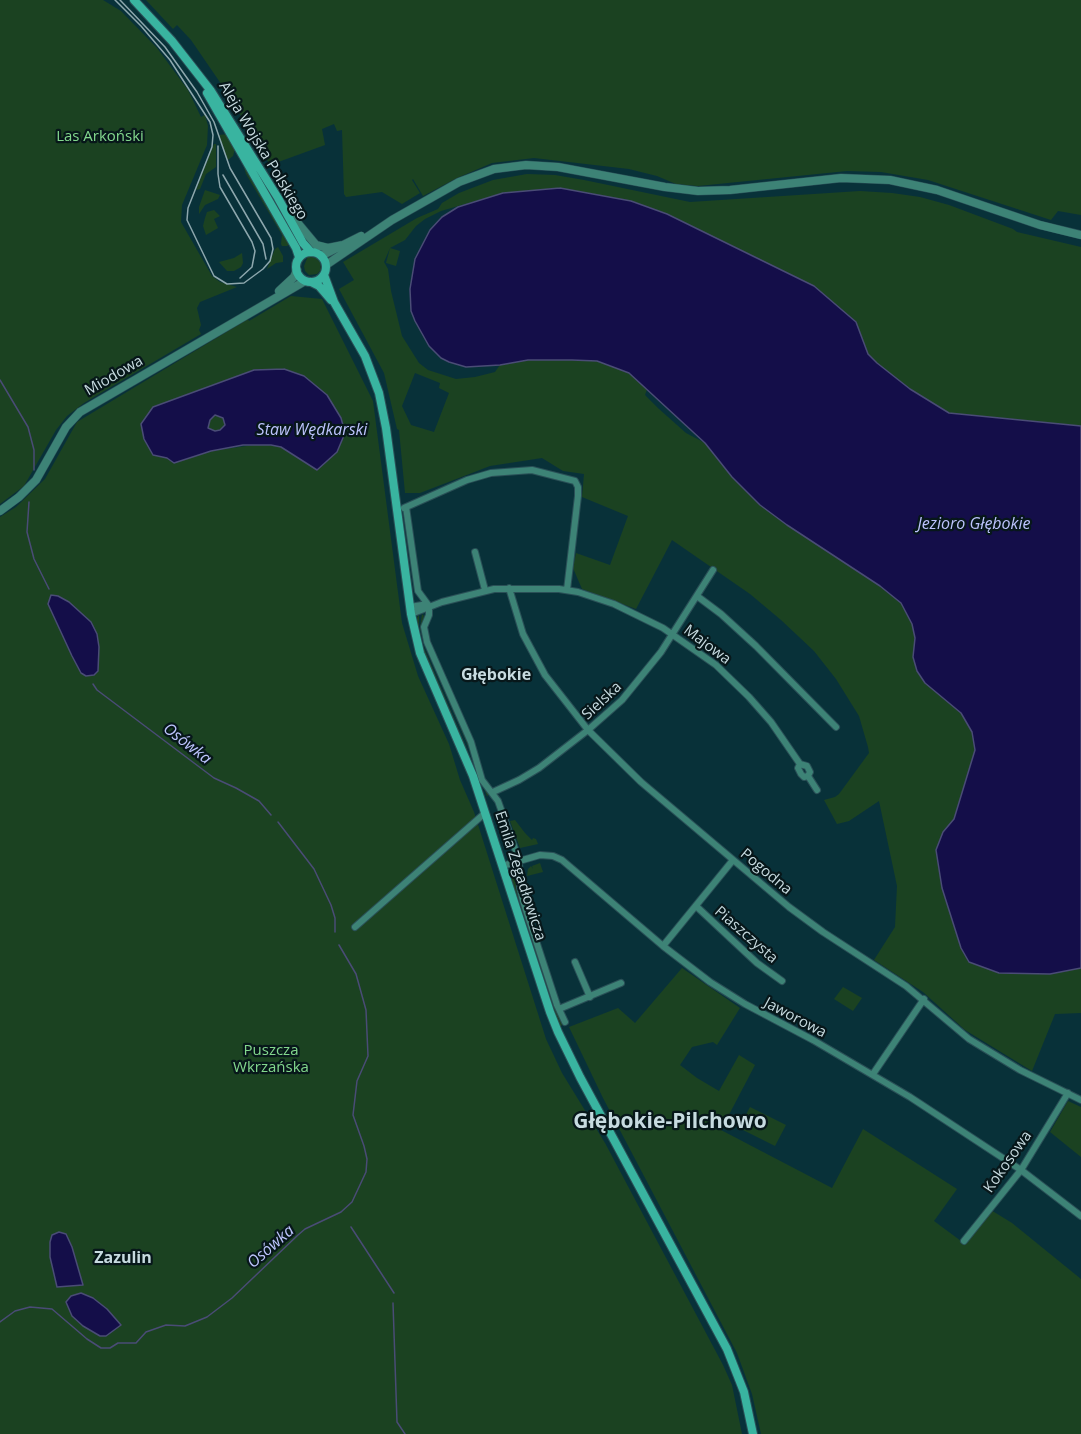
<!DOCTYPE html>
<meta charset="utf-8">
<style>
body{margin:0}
canvas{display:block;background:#083139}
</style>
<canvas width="1081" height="1434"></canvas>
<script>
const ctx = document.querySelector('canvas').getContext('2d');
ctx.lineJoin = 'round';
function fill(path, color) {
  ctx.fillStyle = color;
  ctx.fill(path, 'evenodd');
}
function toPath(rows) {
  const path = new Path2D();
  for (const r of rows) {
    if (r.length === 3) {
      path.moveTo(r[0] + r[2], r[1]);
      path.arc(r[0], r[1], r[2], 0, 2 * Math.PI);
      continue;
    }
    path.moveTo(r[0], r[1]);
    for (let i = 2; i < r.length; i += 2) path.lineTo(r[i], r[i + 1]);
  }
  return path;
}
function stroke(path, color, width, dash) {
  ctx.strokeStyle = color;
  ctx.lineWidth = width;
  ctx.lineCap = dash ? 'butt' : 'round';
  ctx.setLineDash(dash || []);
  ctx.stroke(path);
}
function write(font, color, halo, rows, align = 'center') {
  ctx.font = font + ' "Open Sans",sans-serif';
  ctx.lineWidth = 4.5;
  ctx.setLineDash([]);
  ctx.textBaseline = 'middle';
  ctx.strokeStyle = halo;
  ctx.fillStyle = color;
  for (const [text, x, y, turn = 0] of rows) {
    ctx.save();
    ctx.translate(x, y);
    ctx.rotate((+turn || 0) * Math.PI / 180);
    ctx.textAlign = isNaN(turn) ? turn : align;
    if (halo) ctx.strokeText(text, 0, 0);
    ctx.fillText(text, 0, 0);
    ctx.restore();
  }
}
fill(toPath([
 [0,0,103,0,121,11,157,48,188,90,201,117,205,115,208,126,207,145,182,205,181,222,212,276,220,282,237,287,200,302,197,308,201,325,199,330,201,334,84,403,67,416,56,430,24,486,0,504],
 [146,0,1081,0,1081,215,1058,211,1051,220,928,180,881,172,847,171,698,186,676,184,657,176,629,169,534,158,492,163,457,178,423,196,413,179,412,180,420,193,402,204,382,192,346,197,344,194,342,130,337,131,334,124,322,129,325,145,270,165,226,91,191,40,177,25,173,29],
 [228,134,235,148,233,156,228,160,219,135],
 [214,144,216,144,216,167,206,174,200,189,196,190],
 [243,164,245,165,290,244,287,246,282,246,281,244,282,235,246,174],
 [527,174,555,175,584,180,690,202,860,191,892,193,920,197,949,205,1013,229,1017,232,1081,247,1081,426,949,413,910,389,877,363,868,354,856,322,814,286,667,214,631,201,560,188,503,193,441,211,425,219,416,226,405,240,390,248,400,251,396,266,386,263,390,248,384,262,388,269,391,291,402,336,419,363,428,370,456,379,475,377,495,372,500,365,528,360,548,359,597,361,629,373,647,389,645,395,659,409,686,433,705,443,732,477,760,505,787,525,880,586,901,603,912,623,915,638,913,657,917,671,926,683,961,713,972,732,975,750,954,819,943,832,950,913,961,948,989,968,999,972,1050,974,1081,968,1081,1013,1055,1014,1032,1071,965,1030,923,992,874,960,895,927,897,886,879,801,849,821,837,824,824,800,835,797,839,794,869,753,868,747,859,716,836,679,814,651,781,620,750,594,672,540,636,609,582,589,573,568,576,553,610,565,628,516,582,497,584,474,563,471,542,458,490,466,420,493,405,493,399,430,397,429,384,373,339,289,354,280,343,262,417,218,438,209,442,203,459,193,493,180],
 [415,373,440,383,439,388,449,393,434,432,411,425,402,406],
 [205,190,220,195,218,199,205,205,199,214,199,207],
 [214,210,220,216,214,219,218,228,206,235,203,226,205,218,207,212],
 [278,247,283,256,283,262,276,263,267,269,275,249],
 [242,253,243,263,241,267,234,271,227,271,219,262,234,258],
 [308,256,316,258,320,262,321,270,317,274,309,275,305,271,304,266],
 [291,296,322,299,373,401,402,623,418,676,449,744,460,780,474,812,546,1039,562,1073,605,1143,723,1365,732,1385,742,1434,0,1434,0,517,16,507,45,479,77,422,248,319,249,321],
 [254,370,337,452,292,453,281,447,261,444,211,451,174,463,167,457,153,407],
 [215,415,223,418,225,425,220,430,215,431,208,428,210,420],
 [422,614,424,616,421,628,425,644,467,741,481,780,490,794,487,796,466,741,424,644,420,628],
 [419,615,419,628,421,641,464,742,485,797,484,798,426,661,415,620],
 [515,820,525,833,532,840,533,838,536,839,538,844,520,848,510,821],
 [540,863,543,872,527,876,528,869,531,866,533,869,532,866],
 [513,866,518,868,518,885,563,1024,559,1028,508,872],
 [682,968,740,1008,717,1045,713,1042,692,1047,680,1065,697,1078,719,1091,739,1055,755,1065,721,1130,832,1188,863,1129,957,1189,934,1221,961,1241,986,1207,1012,1223,1081,1279,1081,1434,761,1434,752,1394,737,1353,603,1098,569,1027,618,1008,635,1023],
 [843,987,862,998,853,1011,834,999],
 [1068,1101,1081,1107,1081,1157,1050,1132],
 [750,1107,786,1125,775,1146,739,1128]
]), '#1b4221');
const water = toPath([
 [560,188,631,201,667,214,814,286,856,322,868,354,877,363,910,389,949,413,1081,426,1081,968,1050,974,999,973,969,962,961,948,942,888,936,850,943,832,954,819,975,750,972,732,961,713,925,683,917,671,913,657,915,638,912,624,901,603,880,586,787,525,760,505,732,477,705,443,629,373,597,361,572,360,528,360,500,365,466,367,449,362,441,358,429,346,415,321,411,311,410,289,415,259,430,230,442,217,458,207,503,193,560,188],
 [284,369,304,376,327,395,341,418,345,433,337,452,317,470,281,447,271,445,243,445,211,451,174,463,167,458,153,455,144,439,141,424,153,407,254,370,284,369],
 [215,415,223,418,225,425,220,430,215,431,208,428,210,420,215,415],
 [51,595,58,596,69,602,91,622,97,634,99,647,98,671,94,675,86,676,81,673,72,656,48,604,51,595],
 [59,1232,66,1234,72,1247,83,1285,57,1287,50,1257,50,1242,52,1235,59,1232],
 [81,1293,93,1298,107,1309,121,1325,106,1336,100,1336,83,1326,72,1316,66,1302,71,1296,81,1293]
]);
fill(water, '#140e49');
stroke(water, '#4a4c76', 1.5);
stroke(toPath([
 [0,380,28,427,34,450,34,470],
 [29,502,27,532,34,559,49,589],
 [93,684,97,690,214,778,236,788,259,801,271,815],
 [278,822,314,869,331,905,335,918,335,932],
 [351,1227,394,1293],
 [393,1303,397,1422,405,1434],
 [0,1322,15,1311,30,1307,52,1309,87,1339,101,1348,110,1348,118,1343,136,1343,146,1332,166,1325,185,1326,207,1317,232,1298,298,1235,305,1229,341,1212,352,1202,366,1172,367,1159,364,1146,353,1115,357,1081,368,1056,366,1010,356,974,339,945]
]), '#4a4c76', 1.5);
const minor = toPath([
 [406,507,418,591,429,606,429,615,424,627,427,642,471,742,482,780,498,801,519,860,520,888,523,901,557,1005,565,1022],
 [404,508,467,480,491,473,532,470,575,481,578,487,578,496,567,590],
 [475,552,485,590],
 [509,588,523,634,545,675,588,730,641,782,789,907,823,932,906,986,969,1039,1020,1070,1081,1100],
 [697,596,721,614,756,646,836,727],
 [410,607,422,605,429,606],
 [411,614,442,602,494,589,559,589,578,592,614,604,663,628,716,665,749,697,771,722,800,764],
 [808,776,810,772,807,766,800,764,798,768,801,774,804,777,808,776,817,790],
 [493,792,519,780,539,768,588,730,622,700,661,652,713,570],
 [502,866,540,855,553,856,562,860,663,946,710,982,745,1004,813,1040,910,1097,1021,1170,1081,1216],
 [696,906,757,963,782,981],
 [355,927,485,813],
 [663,946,733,860],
 [575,962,590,997],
 [559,1009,621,983],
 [873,1074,924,999],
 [964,1241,1021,1170,1068,1093]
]);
const tertiary = toPath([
 [291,215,316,245,328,248,343,245],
 [321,256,361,236],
 [326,265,392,220,459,182,494,169,526,165,558,167,665,187,698,191,730,190,841,178,890,180,937,190,1040,225,1081,235],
 [279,291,294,277,297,270],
 [0,511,19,497,36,480,66,427,80,412,305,281]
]);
const secondary = toPath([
 [134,0,172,41,211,91,278,198,303,243,311,252],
 [207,93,296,248,299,257],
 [311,267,15],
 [324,275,334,302,365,356,379,393,386,428,411,614,420,653,473,776,550,1012,558,1032,580,1077,727,1349,744,1392,753,1434],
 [311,282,319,286,331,300]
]);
stroke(minor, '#2a5057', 8);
stroke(tertiary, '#2a5057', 9);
stroke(secondary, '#2a5057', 10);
stroke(minor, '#3d8376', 6);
stroke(tertiary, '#3d8376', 8);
stroke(secondary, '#39b4a0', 8);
stroke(toPath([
 [115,0,141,26,170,60,210,122,213,135,212,147,188,208,187,220,214,276,227,284,244,283,263,269,270,261,273,249,271,238,230,168,214,122,197,92,165,47,120,0],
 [218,146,218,174,220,187,252,242,255,251,252,267,240,278],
 [223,175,263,244,266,259]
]), '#8da7ad', 1.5);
write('15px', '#83d88d', '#07171a', [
 ["Las Arkoński",100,137],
 ["Puszcza",271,1051],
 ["Wkrzańska",271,1068]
]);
write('15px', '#c7dbe0', '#07171a', [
 ["Aleja Wojska Polskiego",263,151,59],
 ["Miodowa",114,376,-30],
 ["Majowa",707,645,37],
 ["Sielska",602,701,-43],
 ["Pogodna",766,872,40],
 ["Emila Zegadłowicza",520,876,72],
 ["Piaszczysta",746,935,41],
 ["Jaworowa",795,1018,28],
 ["Kokosowa",1008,1162,-55]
]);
write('italic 16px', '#bdc4fd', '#07171a', [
 ["Staw Wędkarski",312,430],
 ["Jezioro Głębokie",974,524],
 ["Osówka",187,744,38],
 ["Osówka",271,1247,-41]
]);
write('bold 16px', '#c7dbe0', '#07171a', [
 ["Głębokie",496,675],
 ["Zazulin",123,1258]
]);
write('bold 21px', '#c7dbe0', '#07171a', [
 ["Głębokie-Pilchowo",670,1122]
]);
</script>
